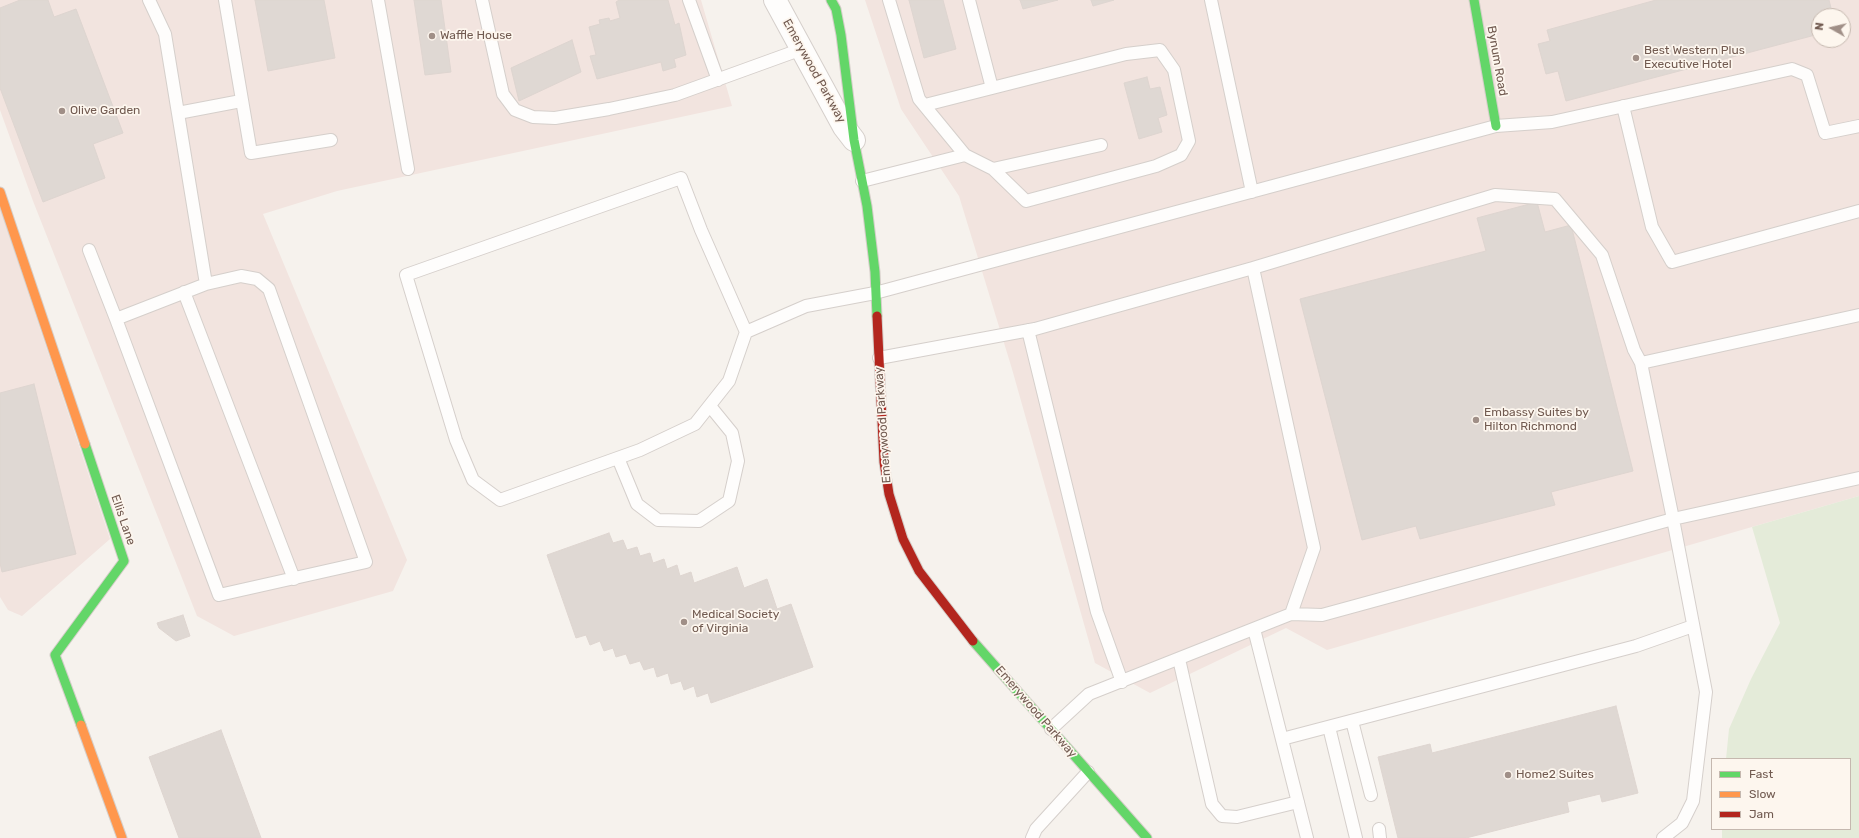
<!DOCTYPE html>
<style>
body{margin:0}
#map{position:relative;width:1859px;height:838px;overflow:hidden;background:#f6f2ed;font-family:Rubik,sans-serif}
canvas{display:block}
.legend{position:absolute;left:1711px;top:758px;width:140px;height:72px;box-sizing:border-box;background:#fdf6ee;border:1px solid #c5b8af;margin:0;padding:5px 7px;list-style:none;font-size:12px;color:#715a50}
.legend li{display:flex;align-items:center;gap:8px;height:20px}
.legend b{width:20px;border:1px solid #c5b8af}
.north{position:absolute;left:1811px;top:8px;width:40px;height:40px;box-sizing:border-box;background:#fdf6ee;border:1px solid #c5b8af;border-radius:50%;rotate:278deg;font-size:11px;font-weight:700;line-height:16px;text-align:center;color:#715a50}
.north::after{content:'';display:block;margin:auto;width:14px;height:18px;background:#a08f87;clip-path:polygon(50% 0,100% 100%,50% 72%,0 100%)}
</style>
<div id="map">
<canvas width="1859" height="838"></canvas>
<ul class="legend">
<li><b style="height:5px;background:#63d668"></b>Fast</li>
<li><b style="height:5px;background:#ff974d"></b>Slow</li>
<li><b style="height:5px;background:#b3261e"></b>Jam</li>
</ul>
<div class="north">N</div>
</div>
<script>
const ctx = document.querySelector('canvas').getContext('2d');
ctx.lineJoin = 'round';
function fill(path, color) {
  ctx.fillStyle = color;
  ctx.fill(path, 'evenodd');
}
function toPath(rows) {
  const path = new Path2D();
  for (const r of rows) {
    path.moveTo(r[0], r[1]);
    for (let i = 2; i < r.length; i += 2) path.lineTo(r[i], r[i + 1]);
  }
  return path;
}
function stroke(path, color, width, dash) {
  ctx.strokeStyle = color;
  ctx.lineWidth = width;
  ctx.lineCap = dash ? 'butt' : 'round';
  ctx.setLineDash(dash || []);
  ctx.stroke(path);
}
function write(font, color, halo, rows, align = 'center') {
  ctx.font = font + ' Rubik,sans-serif';
  ctx.lineWidth = 3.5;
  ctx.setLineDash([]);
  ctx.textBaseline = 'middle';
  ctx.strokeStyle = halo;
  ctx.fillStyle = color;
  for (const [text, x, y, turn = 0] of rows) {
    ctx.save();
    ctx.translate(x, y);
    ctx.rotate((+turn || 0) * Math.PI / 180);
    ctx.textAlign = isNaN(turn) ? turn : align;
    if (halo) ctx.strokeText(text, 0, 0);
    ctx.fillText(text, 0, 0);
    ctx.restore();
  }
}
fill(toPath([
 [0,0,701,0,732,106,337,191,263,214,407,560,393,591,234,636,197,616,33,201,0,110],
 [865,0,1859,0,1859,496,1327,650,1286,628,1150,693,1095,663,1012,369,959,196,901,109],
 [1819,16,1843,16,1843,40,1819,40],
 [0,208,110,539,22,616,8,610,0,597]
]), '#f2e4df');
fill(toPath([
 [1859,496,1859,838,1722,838,1722,829,1850,829,1850,759,1726,759,1729,729,1751,679,1780,623,1752,527]
]), '#e4ebd9');
const building = toPath([
 [20,0,48,0,54,17,76,9,123,133,93,144,105,178,43,202,0,88,0,8,20,0],
 [255,0,324,0,335,58,268,71,255,0],
 [414,0,441,0,451,72,425,75,414,0],
 [619,0,668,0,675,25,679,23,686,55,674,59,676,67,663,71,661,62,597,79,590,56,596,55,589,27,600,24,599,20,609,18,610,21,620,18,616,2,619,0],
 [909,0,943,0,956,49,924,58,909,0],
 [1020,0,1058,0,1023,9,1020,0],
 [1091,0,1114,0,1093,6,1091,0],
 [1656,0,1829,0,1833,16,1819,16,1819,34,1566,101,1558,71,1546,74,1538,44,1550,41,1547,30,1656,0],
 [572,40,581,72,519,101,511,68,572,40],
 [1147,77,1150,89,1160,87,1167,115,1158,118,1162,132,1139,139,1124,83,1147,77],
 [1537,202,1545,232,1571,225,1633,471,1551,492,1555,505,1420,539,1416,526,1362,540,1300,299,1486,251,1477,218,1537,202],
 [34,384,76,554,2,572,0,563,0,393,34,384],
 [609,533,613,543,623,540,627,550,637,547,640,556,650,553,653,563,664,559,667,569,677,565,680,576,691,572,694,583,737,567,744,588,767,579,777,609,791,604,813,667,711,703,708,693,697,697,694,686,684,690,681,681,671,684,668,673,657,677,654,667,644,670,640,661,630,664,626,654,616,657,613,648,604,651,600,641,590,645,586,635,576,638,547,555,609,533],
 [183,615,190,636,176,641,159,628,157,623,183,615],
 [1616,706,1638,793,1602,802,1600,794,1567,802,1569,812,1466,838,1398,838,1378,757,1430,744,1432,753,1616,706],
 [221,730,261,838,179,838,149,757,221,730]
]);
fill(building, '#dfd8d3');
stroke(building, '#ded5d0', 1);
const lane = toPath([
 [225,0,251,153,331,140],
 [378,0,408,169],
 [482,0,503,94,515,110,533,117,555,118,609,109,675,95,802,49],
 [689,0,718,80],
 [889,0,919,99,965,155,993,169,1101,145],
 [969,0,992,88],
 [1211,0,1252,192],
 [925,105,1126,54,1160,50,1174,70,1189,141,1181,155,1156,166,1026,201,993,169],
 [1623,106,1652,227,1672,262,1859,211],
 [178,113,241,101],
 [862,181,965,155],
 [89,250,116,319,219,595,366,562,269,289,257,279,241,276,206,284],
 [1253,268,1495,195,1555,199,1602,255,1634,350,1641,363,1673,519,1859,478],
 [184,292,294,579],
 [116,319,206,284,165,34,149,0],
 [1028,330,1097,612,1122,682],
 [746,332,701,230,681,178,406,275,456,440,473,480,500,500,640,450,695,424,729,381,746,332,806,306,875,293,1496,126,1552,122,1792,69,1807,75,1825,133,1859,126],
 [879,358,1035,329,1253,268,1314,548,1291,614,1089,694,1051,729],
 [1641,363,1859,315],
 [618,458,637,504,658,520,699,521,729,501,738,461,732,433,710,406],
 [1291,614,1322,615,1673,519,1706,692,1693,801,1682,823,1663,838],
 [1254,629,1307,838],
 [1179,659,1212,804,1222,816,1237,817,1298,802],
 [1352,721,1371,795],
 [1329,727,1356,838],
 [1282,739,1636,646,1693,626],
 [1379,829,1380,838],
 [1032,838,1036,829,1088,772]
]);
const street = toPath([
 [775,0,844,127,854,140]
]);
const fast = toPath([
 [831,0,836,9,841,35,854,140,867,206,875,272,877,316],
 [1474,0,1496,126],
 [973,641,1147,838],
 [81,725,55,655,124,561,85,444]
]);
const slow = toPath([
 [0,192,85,444],
 [81,725,122,838]
]);
const jam = toPath([
 [877,316,884,462,889,494,903,539,919,571,973,641]
]);
stroke(lane, '#d5cfcb', 14);
stroke(street, '#d5cfcb', 24);
stroke(fast, '#d5cec9', 11);
stroke(slow, '#d5cec9', 11);
stroke(jam, '#d5cec9', 11);
stroke(lane, '#fefdfc', 12);
stroke(street, '#fefdfc', 22);
stroke(fast, '#63d668', 9);
stroke(slow, '#ff974d', 9);
stroke(jam, '#b3261e', 9);
for (const [x, y, r, color] of [
 [432,36,4,"#a08f87"],
 [1636,58,4,"#a08f87"],
 [62,111,4,"#a08f87"],
 [1476,420,4,"#a08f87"],
 [684,622,4,"#a08f87"],
 [1508,775,4,"#a08f87"]
]) {
  const dot = new Path2D();
  dot.arc(x, y, r, 0, 2 * Math.PI);
  ctx.fillStyle = color;
  ctx.fill(dot);
  stroke(dot, '#fdf6ee', 1.5);
}
write('12px', '#715a50', '#fdf6ee', [
 ["Waffle House",440,36],
 ["Best Western Plus",1644,51],
 ["Executive Hotel",1644,65],
 ["Olive Garden",70,111],
 ["Embassy Suites by",1484,413],
 ["Hilton Richmond",1484,427],
 ["Medical Society",692,615],
 ["of Virginia",692,629],
 ["Home2 Suites",1516,775]
], 'left');
write('12px', '#715a50', '#fdf6ee', [
 ["Bynum Road",1497,61,80],
 ["Emerywood Parkway",814,71,61],
 ["Emerywood Parkway",883,425,-94],
 ["Ellis Lane",123,520,71],
 ["Emerywood Parkway",1036,712,49]
]);
</script>
